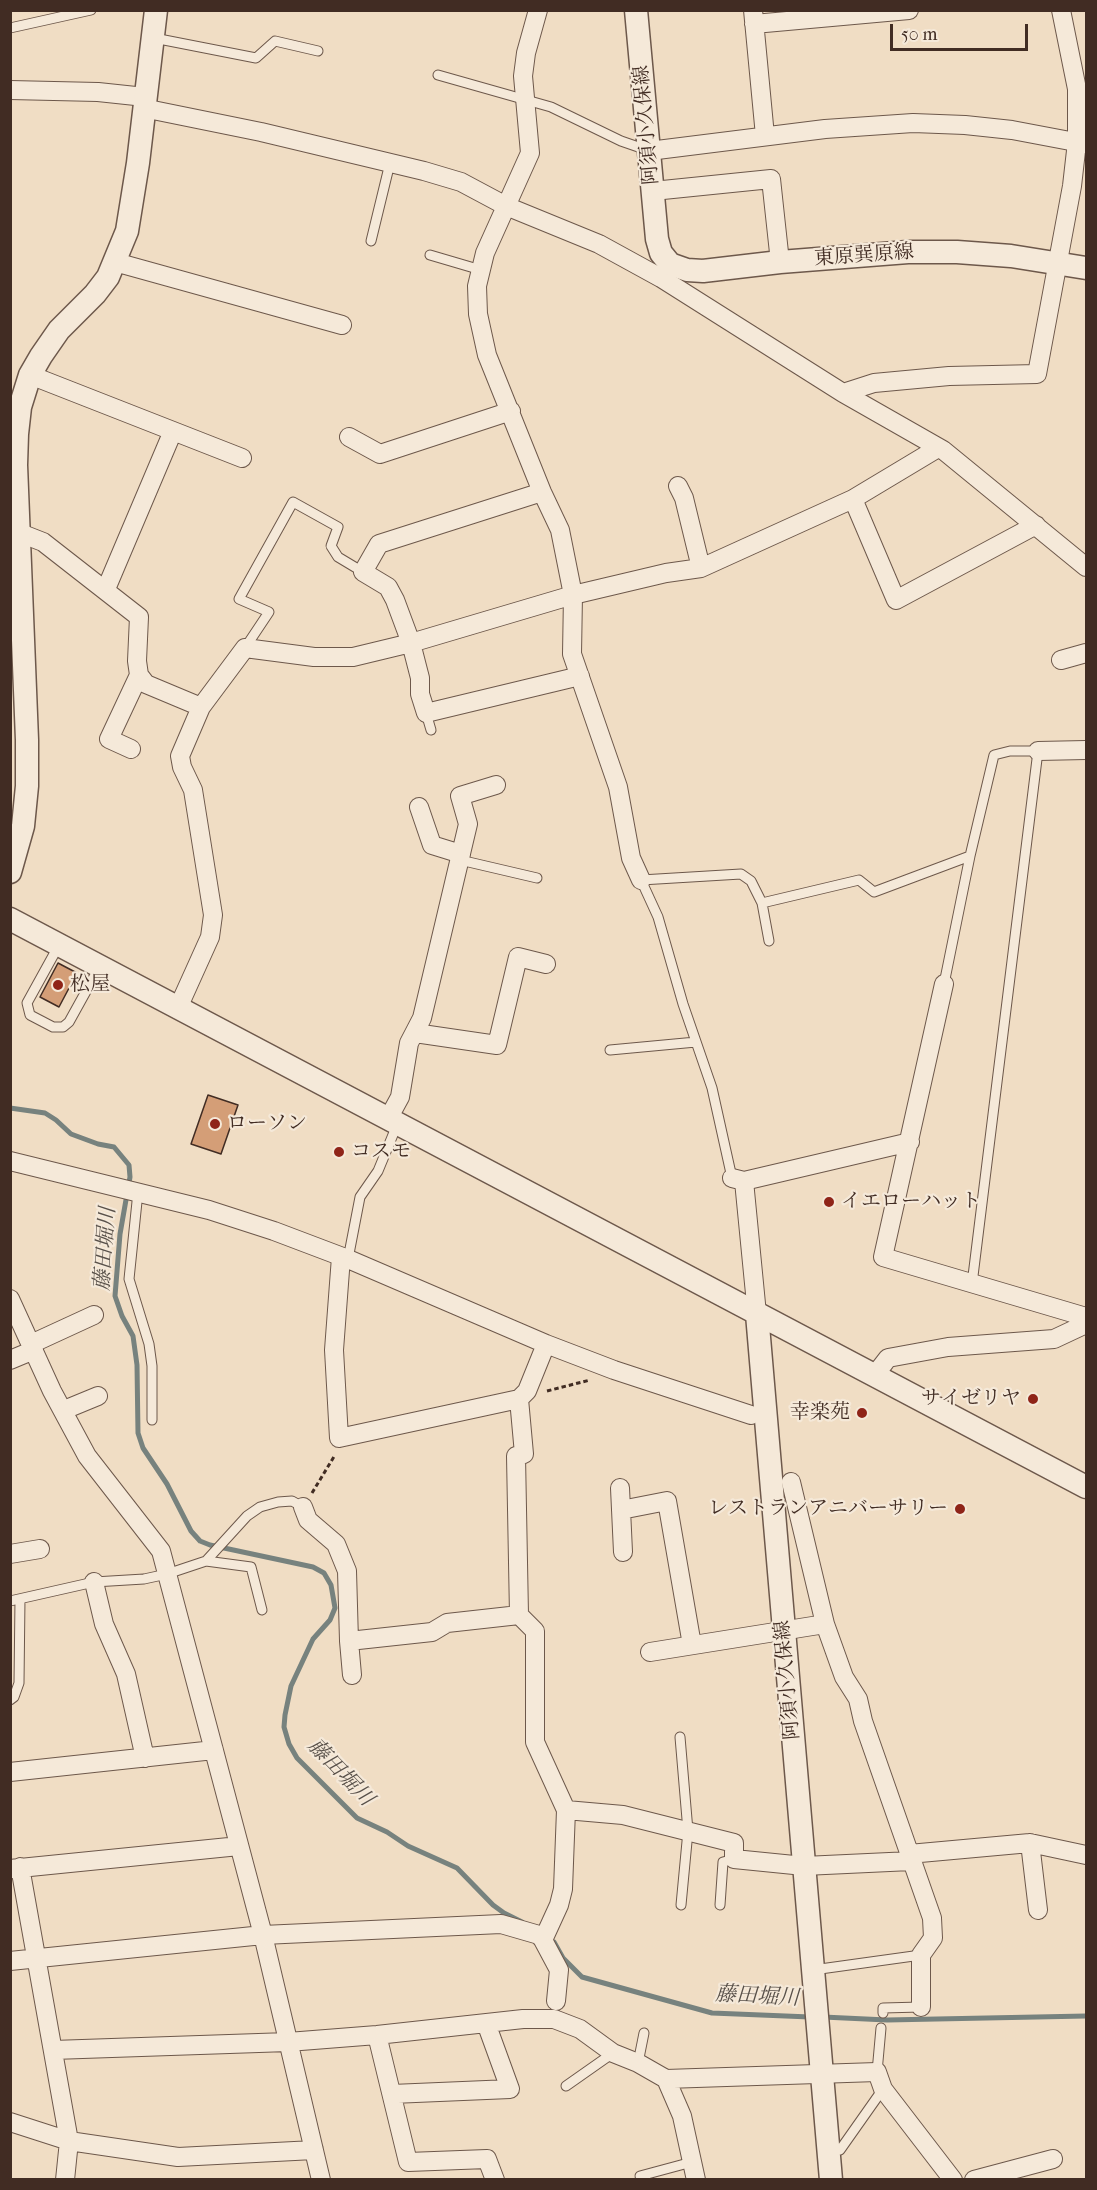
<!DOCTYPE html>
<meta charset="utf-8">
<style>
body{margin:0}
#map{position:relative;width:1097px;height:2190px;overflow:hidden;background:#f0ddc4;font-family:"IM FELL French Canon",serif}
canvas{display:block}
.frame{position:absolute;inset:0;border:12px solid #412c23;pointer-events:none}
.scale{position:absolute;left:890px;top:24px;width:138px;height:27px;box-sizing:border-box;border:3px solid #412c23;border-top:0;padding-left:8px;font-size:18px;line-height:21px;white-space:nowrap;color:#412c23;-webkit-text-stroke:4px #f5e9d9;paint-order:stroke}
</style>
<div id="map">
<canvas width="1097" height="2190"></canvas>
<div class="frame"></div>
<div class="scale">50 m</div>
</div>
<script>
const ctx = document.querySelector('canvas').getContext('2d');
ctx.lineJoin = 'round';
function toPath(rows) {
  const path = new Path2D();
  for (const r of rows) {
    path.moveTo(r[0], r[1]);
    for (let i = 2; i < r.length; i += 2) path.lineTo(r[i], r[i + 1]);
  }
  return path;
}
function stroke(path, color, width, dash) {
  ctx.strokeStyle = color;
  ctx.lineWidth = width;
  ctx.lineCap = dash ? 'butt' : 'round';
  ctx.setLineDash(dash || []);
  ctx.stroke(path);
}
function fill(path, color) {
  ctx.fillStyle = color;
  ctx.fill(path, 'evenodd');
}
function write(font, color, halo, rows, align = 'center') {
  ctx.font = font + ' "IM FELL French Canon","Noto Serif JP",serif';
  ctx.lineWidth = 4.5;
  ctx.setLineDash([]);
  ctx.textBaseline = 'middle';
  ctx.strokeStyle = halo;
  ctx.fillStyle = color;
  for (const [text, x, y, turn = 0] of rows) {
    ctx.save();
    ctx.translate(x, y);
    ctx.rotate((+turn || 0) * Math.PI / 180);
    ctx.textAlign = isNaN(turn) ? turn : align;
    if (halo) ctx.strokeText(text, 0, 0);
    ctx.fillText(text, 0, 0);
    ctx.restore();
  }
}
stroke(toPath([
 [10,1108,45,1113,56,1120,71,1134,98,1144,114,1147,129,1165,130,1177,120,1234,115,1296,122,1316,133,1336,137,1365,138,1433,143,1448,167,1484,191,1531,200,1541,210,1545,313,1567,324,1573,331,1585,335,1608,330,1620,313,1639,291,1686,285,1715,284,1727,289,1744,297,1758,357,1818,387,1832,408,1846,457,1868,493,1905,504,1913,522,1922],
 [554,1942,563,1958,582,1977,712,2013,810,2017],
 [823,2017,887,2020,1086,2016]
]), '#77827e', 5);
const building = toPath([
 [58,963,77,973,59,1007,40,997,58,963],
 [208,1095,238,1105,221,1154,191,1144,208,1095]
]);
fill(building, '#d49e77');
stroke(building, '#412c23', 1.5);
const service = toPath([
 [10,28,91,10],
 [154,38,256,58,275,41,318,51],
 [438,75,551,107,621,141,647,150],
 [371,241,390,163],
 [430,255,481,270],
 [245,648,269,612,239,599,293,502,338,527,331,546,338,557,363,572],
 [426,713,431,730],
 [460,860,537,878],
 [762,903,859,880,874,892,970,856],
 [59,945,27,1003,30,1015,53,1027,63,1027,69,1022,100,966],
 [944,984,970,856,994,755,1010,751,1038,751,972,1284],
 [610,1050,696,1042],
 [732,1178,712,1088,683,1004,658,917,641,880,741,874,751,881,762,903,769,941],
 [138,1192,129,1279,149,1344,152,1366,152,1420],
 [348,1259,360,1197,378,1171,397,1125],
 [206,1561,251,1567,262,1610],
 [10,1601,94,1582,144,1579,167,1574,206,1561,247,1516,260,1507,278,1502,292,1501,303,1507],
 [10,1700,14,1697,19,1683,20,1599],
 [680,1737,688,1831,681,1905],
 [720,1905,723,1862,734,1859],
 [813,1970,921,1955],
 [883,2013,883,2008,921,2007],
 [638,2063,644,2033],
 [877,2072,881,2028],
 [566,2086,613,2053],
 [840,2150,883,2089],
 [640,2176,692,2162]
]);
const minor = toPath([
 [538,10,526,53,523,76,530,153,485,253,477,286,478,314,487,355,542,492,560,530,573,595,572,654,618,787,631,858,641,880],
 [753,10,765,136],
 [754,24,909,10],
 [10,90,98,92,145,97],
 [143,108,261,132,424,171,461,182,506,206,599,244,661,278,843,393,943,450,1086,567],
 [649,151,825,129,913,123,965,125,1012,130,1086,144],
 [653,191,771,179,780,262],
 [115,262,342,325],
 [30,375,242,458],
 [843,393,874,383,949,376,1037,374,1072,186,1077,142,1077,89,1061,10],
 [349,437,380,454,511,411],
 [678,486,684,498,701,568],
 [542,492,379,544,363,572,388,587,395,600,411,643,420,678,420,694,426,713,580,676],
 [853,499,896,600,1036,525],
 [20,533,43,542,139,617,137,661,139,675,146,684,201,707,180,756,182,767,193,790,213,915,210,937,178,1008],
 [106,589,173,431],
 [1061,660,1086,653],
 [201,707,245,648,314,657,353,657,411,643,573,595,666,573,701,568,853,499,938,448],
 [131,749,109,739,139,675],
 [1038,751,1086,750],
 [419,807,432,845,461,854],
 [944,984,883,1257,1086,1317],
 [415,1033,497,1045,518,957,546,964],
 [388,1119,400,1097,409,1043,422,1018,468,824,460,796,496,785],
 [10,1161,209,1210,274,1231,348,1259,546,1344,614,1370,751,1415],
 [732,1178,744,1181,910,1142],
 [744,1181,757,1314],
 [341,1257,334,1350,339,1438,519,1399,527,1391,546,1344],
 [10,1299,52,1391,87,1456,161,1551,263,1935,321,2180],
 [31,1344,94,1315],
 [10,1360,34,1350],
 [874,1376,888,1358,948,1347,1054,1339,1086,1324],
 [519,1399,524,1454,516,1456,519,1615],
 [64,1410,98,1396],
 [791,1482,825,1624,844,1677,858,1699,863,1721,932,1918,933,1938,921,1955,921,2007],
 [620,1488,623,1552],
 [303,1507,308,1520,336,1544,347,1571,349,1641,432,1632,447,1623,519,1615,535,1631,535,1742,566,1810,623,1815,734,1843,734,1859,804,1866,911,1861],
 [621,1510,667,1501,692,1645],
 [10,1554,40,1549],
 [94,1582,104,1624,126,1674,145,1758],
 [349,1641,352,1675],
 [650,1652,825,1624],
 [10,1772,214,1750],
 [1030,1843,1038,1910],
 [909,1854,1030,1843,1086,1855],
 [20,1867,69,2141,65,2180],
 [10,1869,239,1846],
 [10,1961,263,1935,501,1924,539,1935,543,1940],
 [556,2001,559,1970,543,1940,559,1905,563,1889,566,1810],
 [377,2035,408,2162,487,2159,495,2180],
 [53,2050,288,2042,377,2035,523,2019,554,2019,580,2029,613,2053,638,2063,666,2079,877,2072,883,2089,953,2180],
 [666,2079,682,2116,696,2180],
 [392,2094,510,2089,486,2023],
 [10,2122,69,2141,178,2157,314,2150],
 [974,2180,1053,2159]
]);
const tertiary = toPath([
 [636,10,657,239,661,253,670,264,687,270,703,271,780,262,908,252,957,252,1011,256,1086,268],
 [10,872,23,826,27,786,27,740,16,465,17,434,20,407,30,375,41,356,59,330,95,294,108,277,127,231,138,163,156,10],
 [10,919,1086,1487],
 [757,1314,831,2180]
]);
stroke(service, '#6d584b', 11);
stroke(minor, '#6d584b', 20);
stroke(tertiary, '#6d584b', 25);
stroke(toPath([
 [547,1391,590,1380],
 [312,1493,335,1455]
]), '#412c23', 3, [4.5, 3]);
stroke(service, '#f5e9d9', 9);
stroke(minor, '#f5e9d9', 18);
stroke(tertiary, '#f5e9d9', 22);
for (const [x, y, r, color] of [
 [58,985,6,"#8f2418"],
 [215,1124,6,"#8f2418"],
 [339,1152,6,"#8f2418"],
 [829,1202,6,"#8f2418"],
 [1033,1399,6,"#8f2418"],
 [862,1413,6,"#8f2418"],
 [960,1509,6,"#8f2418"]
]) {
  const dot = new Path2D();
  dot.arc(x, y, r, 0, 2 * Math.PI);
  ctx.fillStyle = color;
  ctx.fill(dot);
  stroke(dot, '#f5e9d9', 2);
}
write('20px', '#412c23', '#f5e9d9', [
 ["阿須小久保線",647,125,-95],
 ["東原巽原線",864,256,-4],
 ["阿須小久保線",788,1680,-95]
]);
write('20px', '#412c23', '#f5e9d9', [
 ["松屋",70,985],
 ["ローソン",227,1124],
 ["コスモ",351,1152],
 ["イエローハット",841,1202],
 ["サイゼリヤ",1021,1399,"right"],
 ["幸楽苑",850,1413,"right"],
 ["レストランアニバーサリー",948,1509,"right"]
], 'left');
write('italic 21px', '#585049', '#f5e9d9', [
 ["藤田堀川",106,1249,-86],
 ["藤田堀川",340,1773,46],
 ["藤田堀川",757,1997,3]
]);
</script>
